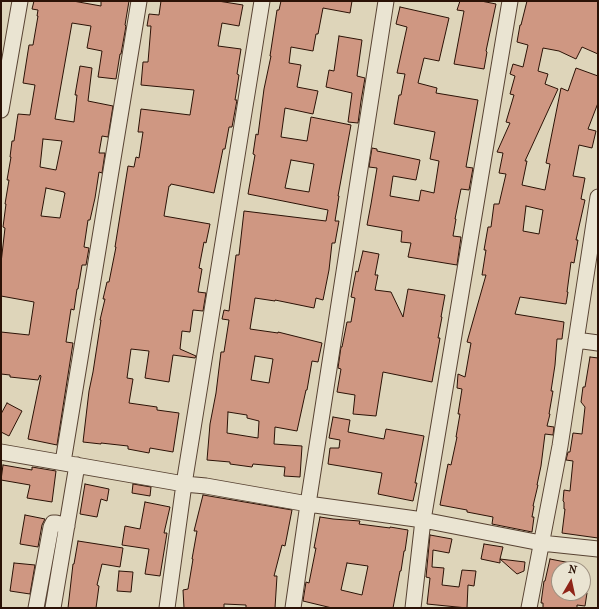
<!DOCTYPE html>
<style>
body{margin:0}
#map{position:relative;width:599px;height:609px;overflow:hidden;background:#ded5ba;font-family:"IM FELL French Canon",serif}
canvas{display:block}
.frame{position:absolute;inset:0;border:2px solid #2b1206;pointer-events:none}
.north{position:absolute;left:551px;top:561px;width:40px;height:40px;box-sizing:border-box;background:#eae4d2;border:1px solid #9e9080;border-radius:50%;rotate:9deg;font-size:11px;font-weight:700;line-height:16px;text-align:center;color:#2b1206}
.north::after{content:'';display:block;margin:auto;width:14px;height:18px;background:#8f2418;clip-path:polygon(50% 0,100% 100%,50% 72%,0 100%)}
</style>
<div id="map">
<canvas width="599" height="609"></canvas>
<div class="frame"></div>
<div class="north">N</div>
</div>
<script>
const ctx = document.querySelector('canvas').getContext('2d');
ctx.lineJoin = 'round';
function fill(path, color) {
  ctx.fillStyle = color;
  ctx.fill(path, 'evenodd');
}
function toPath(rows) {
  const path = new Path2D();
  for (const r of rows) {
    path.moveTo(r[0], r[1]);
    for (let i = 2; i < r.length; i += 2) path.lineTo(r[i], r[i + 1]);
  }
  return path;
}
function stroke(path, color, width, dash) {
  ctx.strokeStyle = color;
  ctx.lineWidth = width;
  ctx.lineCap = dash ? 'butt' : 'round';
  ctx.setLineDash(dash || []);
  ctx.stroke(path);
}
const building = toPath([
 [34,1,73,1,101,6,101,1,129,1,125,25,126,26,121,54,120,54,116,79,98,77,102,51,87,48,91,26,72,23,55,119,74,122,77,95,75,95,80,66,92,68,88,101,113,106,108,137,102,136,99,153,105,153,102,173,99,172,95,198,90,220,88,220,84,247,89,248,86,265,82,265,78,289,77,289,74,310,71,309,66,342,73,343,57,445,28,439,41,376,40,375,38,380,10,377,10,375,1,374,1,332,29,335,34,302,1,296,1,263,5,228,3,227,6,204,5,204,9,180,7,180,11,157,10,157,12,141,14,141,18,114,30,115,35,85,23,83,29,45,33,45,38,16,37,16,38,10,32,9,34,1],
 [43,139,62,141,56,170,40,167,43,139],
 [46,188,64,192,64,193,65,193,60,218,41,216,46,188],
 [161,1,218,1,243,5,239,26,222,23,218,46,241,49,237,74,239,75,235,100,237,100,232,127,229,127,225,149,223,149,219,169,214,193,171,184,170,186,169,186,164,216,210,224,206,243,204,242,199,268,202,269,198,292,206,293,203,311,193,310,190,332,182,331,180,349,196,356,195,358,173,355,169,382,145,378,149,351,131,349,127,378,133,379,129,403,157,407,157,410,179,413,173,452,150,448,149,453,128,449,128,446,101,443,101,444,83,442,89,391,93,372,101,320,100,320,105,299,103,299,107,282,109,282,116,247,115,247,128,166,134,167,136,157,139,158,143,132,138,132,141,109,190,115,194,90,141,85,143,62,148,62,151,26,147,26,149,14,159,15,161,1],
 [281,1,352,1,350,13,323,8,318,34,316,34,313,51,291,47,289,63,301,65,297,87,318,91,313,114,285,108,281,137,307,141,311,117,351,125,338,196,339,196,335,221,339,221,335,243,332,243,329,270,323,300,316,298,314,308,275,300,275,301,255,298,250,329,278,333,278,332,322,343,318,362,312,361,307,390,306,390,297,431,275,427,274,444,302,446,300,477,284,476,285,467,253,464,252,467,230,464,230,462,207,460,210,424,216,393,221,352,224,352,229,320,222,319,224,310,229,311,236,255,239,255,244,211,326,221,328,210,248,194,255,155,253,154,256,134,258,135,264,89,271,56,270,56,274,30,277,10,279,10,281,1],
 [291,160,314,164,309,192,285,188,291,160],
 [255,356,273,359,269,383,251,380,255,356],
 [228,412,247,415,247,418,259,421,258,438,227,433,228,412],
 [460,1,481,1,496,4,486,51,487,52,484,69,454,64,464,11,457,10,460,1],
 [527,1,598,1,598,54,582,47,576,59,559,51,543,48,538,71,548,74,545,84,558,89,525,161,527,161,522,185,545,190,550,164,546,163,561,88,568,91,576,68,598,76,598,103,588,129,596,131,592,148,579,145,573,176,585,178,581,199,585,200,576,240,578,240,574,263,571,262,567,292,568,292,566,304,520,297,515,314,564,322,562,339,557,339,555,365,551,391,553,391,549,414,550,414,547,426,554,427,553,435,545,434,541,466,537,485,538,485,533,506,534,506,532,517,534,517,532,532,492,524,493,517,467,512,467,510,440,505,448,464,451,465,457,437,456,437,460,414,458,414,462,389,457,388,458,374,465,377,471,343,467,342,486,275,482,275,486,250,484,250,488,227,491,227,494,204,499,204,506,174,499,173,503,153,497,152,510,123,506,122,514,95,510,94,515,76,510,74,513,64,523,67,528,45,517,42,520,25,521,25,527,1],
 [526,206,543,210,539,234,523,231,526,206],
 [400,7,449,18,439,61,424,58,418,83,437,88,436,93,478,100,466,167,473,168,469,190,461,189,455,219,456,219,453,236,461,237,457,265,408,257,411,243,401,242,402,231,367,225,371,204,377,168,369,167,372,148,377,149,377,151,420,160,416,180,393,176,390,196,419,201,421,190,434,193,439,161,430,159,435,132,394,124,399,95,401,95,405,74,397,73,407,27,396,24,400,7],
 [339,36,362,40,357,76,365,78,361,101,358,123,348,122,352,93,326,87,329,70,334,71,339,36],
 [363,251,379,254,375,275,378,275,375,290,391,292,403,317,408,289,445,295,441,317,442,317,438,338,440,338,432,382,383,372,376,416,353,414,355,395,337,392,341,369,338,368,341,347,342,347,347,322,351,322,355,298,351,297,356,271,358,272,363,251],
 [590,357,598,358,598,538,562,533,565,509,564,509,564,502,563,501,564,490,570,491,573,461,566,460,568,452,570,452,573,433,582,434,585,407,581,402,583,387,585,387,590,357],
 [7,403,22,411,9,436,1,432,1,414,7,403],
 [333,417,350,420,348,432,384,439,386,429,424,436,415,483,417,483,413,501,378,494,382,473,328,464,330,448,339,448,340,440,329,438,333,417],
 [3,465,32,470,32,467,56,471,52,502,27,498,30,485,1,480,3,465],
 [85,484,109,489,107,501,101,499,97,517,80,514,85,484],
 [133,484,151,487,150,496,132,493,133,484],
 [203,495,292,510,285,546,282,545,274,576,277,576,275,608,246,608,246,605,224,604,224,608,184,608,183,590,188,589,193,559,192,559,197,531,194,531,203,495],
 [145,502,170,507,164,533,167,533,160,576,145,574,149,549,122,545,125,526,140,529,145,502],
 [25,515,45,519,42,525,38,547,20,544,25,515],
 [320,517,333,519,360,521,359,524,390,528,390,527,408,530,405,551,404,551,401,571,400,571,393,608,332,608,303,601,306,582,309,583,316,548,314,548,320,517],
 [347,563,368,566,362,595,341,590,347,563],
 [430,535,452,539,449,553,433,550,432,567,444,568,442,585,459,587,462,570,476,571,474,586,468,585,467,608,427,604,430,578,426,577,430,535],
 [78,541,123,548,120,567,102,564,97,585,99,586,96,608,68,608,73,564,74,564,78,541],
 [484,544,503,547,500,559,525,562,524,571,517,574,500,559,500,563,481,559,484,544],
 [550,559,581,565,581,569,559,569,559,593,587,593,585,606,577,605,577,608,543,608,543,603,541,603,544,581,545,581,550,559],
 [14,563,35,565,30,594,10,591,14,563],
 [119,571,133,572,131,592,117,591,119,571]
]);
fill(building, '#cf9782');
stroke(building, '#2b1206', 1);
const minor = toPath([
 [1,110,20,1],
 [576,340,598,343],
 [1,452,184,484,206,486,308,504,423,520,541,543,598,549],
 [63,462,139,1],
 [36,608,51,527,53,523,56,523,67,526],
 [53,608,77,465],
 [167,608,184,484,262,1],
 [293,608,308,504,386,1],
 [413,608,423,520,510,1],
 [529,608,560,446,598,197]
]);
stroke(minor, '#584333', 17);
stroke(minor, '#eae4d2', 15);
</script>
